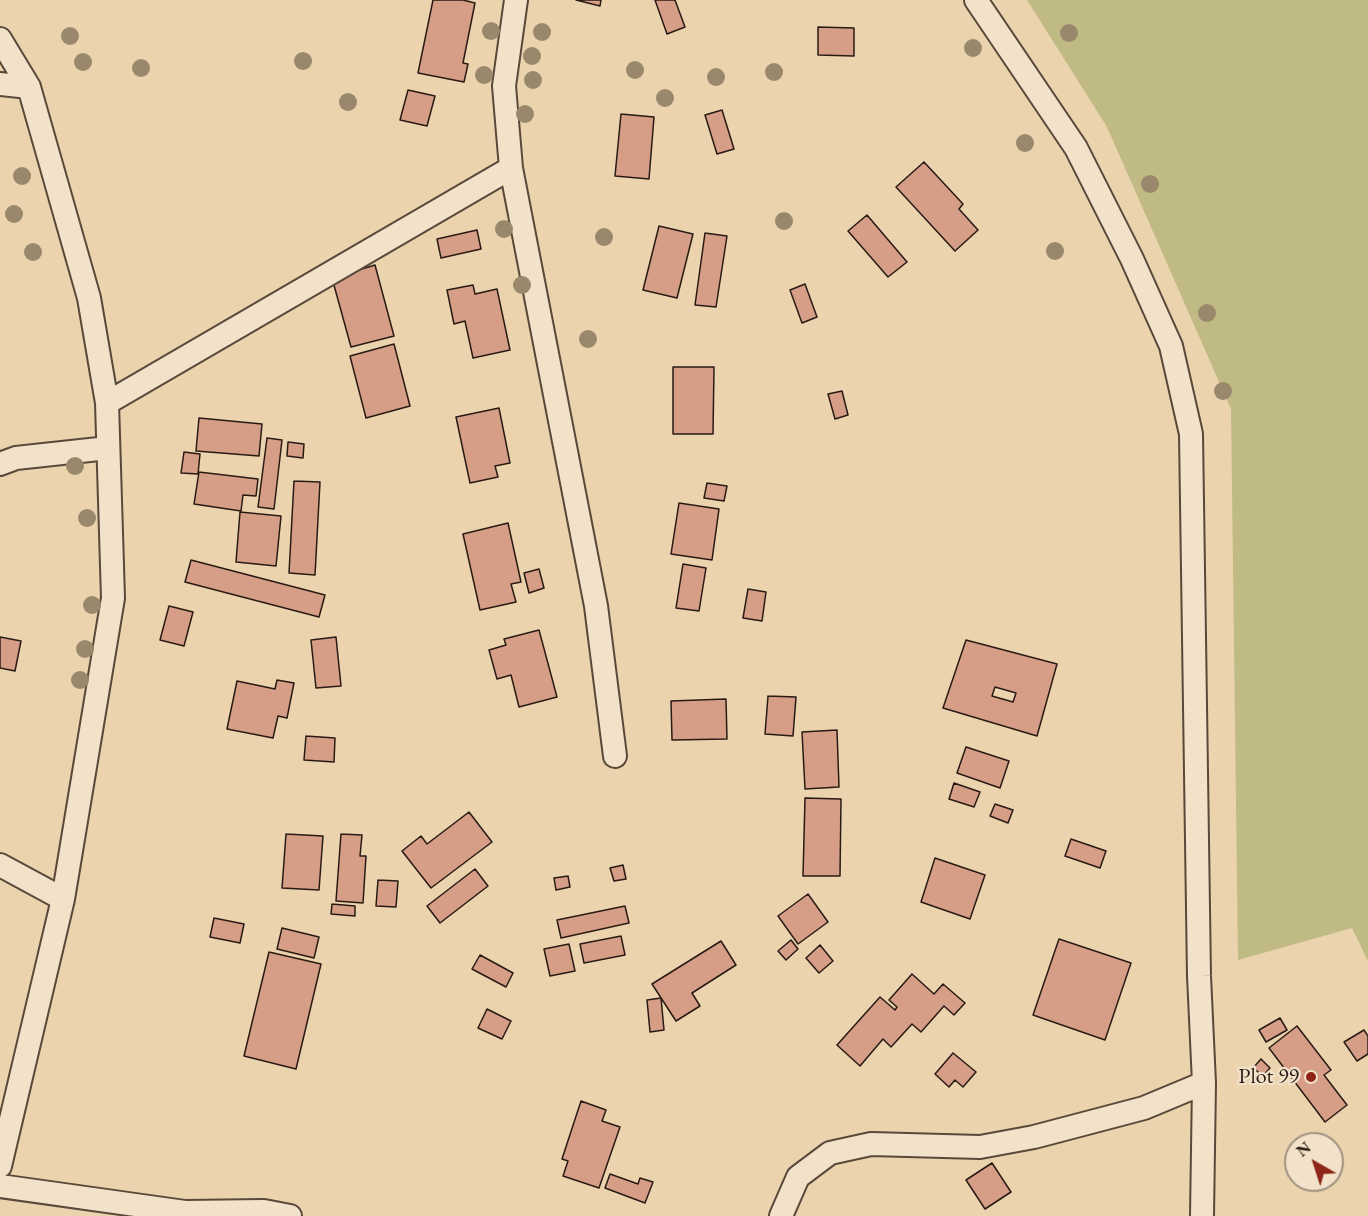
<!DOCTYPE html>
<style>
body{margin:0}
#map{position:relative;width:1368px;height:1216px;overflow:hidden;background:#ebd3ae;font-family:"EB Garamond",serif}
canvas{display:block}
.north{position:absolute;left:1284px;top:1132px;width:60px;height:60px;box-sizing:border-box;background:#f2e2ca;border:2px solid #a19281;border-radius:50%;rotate:321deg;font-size:16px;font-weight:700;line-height:24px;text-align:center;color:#281b14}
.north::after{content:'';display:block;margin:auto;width:21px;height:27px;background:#8f2418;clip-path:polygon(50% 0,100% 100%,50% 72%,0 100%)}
</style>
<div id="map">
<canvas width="1368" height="1216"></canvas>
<div class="north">N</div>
</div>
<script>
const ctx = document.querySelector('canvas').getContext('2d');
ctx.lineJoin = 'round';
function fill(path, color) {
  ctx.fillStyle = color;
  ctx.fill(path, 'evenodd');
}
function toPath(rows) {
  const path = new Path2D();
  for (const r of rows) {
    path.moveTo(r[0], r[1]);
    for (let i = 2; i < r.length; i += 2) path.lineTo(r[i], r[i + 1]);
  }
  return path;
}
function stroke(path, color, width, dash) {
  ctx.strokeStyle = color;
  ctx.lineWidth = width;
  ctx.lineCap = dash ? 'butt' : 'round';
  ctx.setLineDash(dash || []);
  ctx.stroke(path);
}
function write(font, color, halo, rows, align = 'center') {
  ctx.font = font + ' "EB Garamond",serif';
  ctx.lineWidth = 4.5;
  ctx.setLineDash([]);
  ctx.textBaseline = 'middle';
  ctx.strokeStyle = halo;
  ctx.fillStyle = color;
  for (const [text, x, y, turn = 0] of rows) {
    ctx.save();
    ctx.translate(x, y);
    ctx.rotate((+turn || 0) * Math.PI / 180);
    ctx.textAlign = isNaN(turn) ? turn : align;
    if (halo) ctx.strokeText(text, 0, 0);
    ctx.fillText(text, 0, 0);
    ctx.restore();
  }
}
fill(toPath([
 [1027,0,1368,0,1368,961,1352,928,1238,960,1231,409,1107,127]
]), '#c0ba85');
const building = toPath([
 [433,0,463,0,475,3,463,63,468,64,464,82,418,73,433,0],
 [576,0,601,0,600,6,576,0],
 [655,0,675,0,685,27,667,34,655,0],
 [818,27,854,28,854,56,818,55,818,27],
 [408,90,435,96,427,126,400,120,408,90],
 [722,110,734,149,717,154,705,115,722,110],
 [621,114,654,117,649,179,615,176,621,114],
 [924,162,963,204,959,209,978,230,955,251,896,187,924,162],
 [867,215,907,262,888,277,848,231,867,215],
 [659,226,693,234,677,298,643,290,659,226],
 [477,230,481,249,441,258,437,239,477,230],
 [705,233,727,236,716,307,695,305,705,233],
 [375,265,394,336,351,347,332,278,375,265],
 [805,284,817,317,802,323,790,290,805,284],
 [473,285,475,294,497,289,510,350,473,358,465,321,454,324,447,290,473,285],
 [394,344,410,406,366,418,350,356,394,344],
 [673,367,714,367,713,434,673,434,673,367],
 [842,391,848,415,835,419,828,394,842,391],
 [499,408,510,463,495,466,498,477,470,483,456,417,499,408],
 [199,418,262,424,259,456,196,451,199,418],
 [267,438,282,440,274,509,258,507,267,438],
 [288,442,304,444,303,458,287,456,288,442],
 [184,452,200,454,198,474,181,473,184,452],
 [199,472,258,479,256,496,243,495,241,511,194,504,199,472],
 [294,481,320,482,315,575,289,573,294,481],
 [707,483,727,486,724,501,704,498,707,483],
 [679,503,719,509,712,560,671,554,679,503],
 [240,512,281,516,276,566,236,562,240,512],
 [508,523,521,582,511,584,516,602,480,610,463,534,508,523],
 [191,560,325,595,319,617,185,582,191,560],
 [683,564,706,568,699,611,676,608,683,564],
 [539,569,544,588,529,593,524,573,539,569],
 [748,589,766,592,762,621,743,618,748,589],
 [169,606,193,612,184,646,160,640,169,606],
 [539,630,557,697,519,707,511,675,497,679,489,650,506,645,504,639,539,630],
 [0,637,21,641,15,671,0,668,0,637],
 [336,637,341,686,316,688,311,640,336,637],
 [966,640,1057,664,1037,736,943,708,966,640],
 [995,687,1016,693,1013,702,992,696,995,687],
 [277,680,294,683,287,718,278,716,273,738,227,729,237,681,275,689,277,680],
 [768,696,796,697,793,736,765,734,768,696],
 [726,699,727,739,672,740,671,701,726,699],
 [837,730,839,787,805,789,802,732,837,730],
 [306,736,335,738,334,762,304,760,306,736],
 [966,747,1009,761,1000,788,957,773,966,747],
 [954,783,980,792,974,807,949,799,954,783],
 [805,798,841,799,840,876,803,876,805,798],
 [995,804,1013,810,1008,823,990,816,995,804],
 [469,812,492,842,431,888,402,851,421,836,427,844,469,812],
 [286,834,323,836,319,890,282,888,286,834],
 [341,834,362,835,360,856,366,856,363,903,336,901,341,834],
 [1071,839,1106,851,1100,868,1065,856,1071,839],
 [935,858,985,875,970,919,921,902,935,858],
 [623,865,626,879,614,881,610,868,623,865],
 [475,869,488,886,440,923,427,906,475,869],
 [568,876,570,887,556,890,554,878,568,876],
 [378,880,398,881,396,907,376,906,378,880],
 [808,894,828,922,798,944,778,916,808,894],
 [332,904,355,906,355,916,331,914,332,904],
 [625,906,629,923,561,938,557,920,625,906],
 [214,918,244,924,240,943,210,937,214,918],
 [282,928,319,937,314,958,277,949,282,928],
 [621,936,625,955,584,963,580,944,621,936],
 [1059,939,1131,963,1105,1040,1033,1015,1059,939],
 [791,940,798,949,786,960,778,951,791,940],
 [721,941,736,965,692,993,700,1006,676,1021,652,984,721,941],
 [569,944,575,971,550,976,544,949,569,944],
 [820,945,833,961,819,973,806,958,820,945],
 [269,952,321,964,296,1069,244,1056,269,952],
 [480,955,513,973,506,987,472,969,480,955],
 [912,974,934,994,943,984,965,1003,954,1015,944,1006,921,1032,912,1024,891,1047,883,1039,860,1066,837,1045,880,997,895,1010,897,1007,889,1000,912,974],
 [661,998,664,1030,650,1032,647,1000,661,998],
 [487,1009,511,1021,502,1039,478,1028,487,1009],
 [1280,1018,1287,1030,1266,1042,1259,1030,1280,1018],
 [1297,1026,1331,1070,1324,1075,1347,1105,1325,1122,1269,1048,1297,1026],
 [1364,1030,1368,1036,1368,1054,1357,1061,1344,1042,1364,1030],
 [953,1053,976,1072,963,1087,955,1080,949,1087,935,1074,953,1053],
 [1261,1059,1270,1068,1263,1076,1253,1068,1261,1059],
 [581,1101,606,1110,602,1121,620,1127,599,1188,563,1176,568,1161,562,1159,581,1101],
 [992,1163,1011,1192,985,1209,966,1180,992,1163],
 [610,1174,638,1184,640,1178,653,1182,645,1203,605,1188,610,1174]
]);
fill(building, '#d69d87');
stroke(building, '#281b14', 1.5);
const minor = toPath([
 [516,0,504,86,511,168,596,606,615,756],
 [976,0,1076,148,1132,259,1171,346,1191,434,1199,976,1204,1083,1202,1216],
 [0,39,29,87,89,298,107,403,113,598,63,899,0,1166],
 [0,84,29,87],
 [107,403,511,168],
 [0,464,16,458,108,448],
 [0,865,63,899],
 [0,1186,185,1212,264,1211,290,1216],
 [781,1216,798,1177,830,1153,871,1144,980,1147,1034,1137,1144,1108,1204,1083]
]);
stroke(minor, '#59493a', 26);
stroke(minor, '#f2e2ca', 22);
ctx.fillStyle = '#99886c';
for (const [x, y] of [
 [491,31],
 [542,32],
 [1069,33],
 [70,36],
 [973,48],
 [532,56],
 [303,61],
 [83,62],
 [141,68],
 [635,70],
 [774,72],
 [484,75],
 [716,77],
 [533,80],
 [665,98],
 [348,102],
 [525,114],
 [1025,143],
 [22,176],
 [1150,184],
 [14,214],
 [784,221],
 [504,229],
 [604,237],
 [1055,251],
 [33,252],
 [522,285],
 [1207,313],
 [588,339],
 [1223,391],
 [75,466],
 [87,518],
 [92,605],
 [85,649],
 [80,680]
]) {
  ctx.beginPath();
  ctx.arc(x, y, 9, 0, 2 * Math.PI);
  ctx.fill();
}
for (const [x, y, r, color] of [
 [1311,1077,6,"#8f2418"]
]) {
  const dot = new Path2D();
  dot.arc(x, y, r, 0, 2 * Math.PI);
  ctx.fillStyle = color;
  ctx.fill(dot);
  stroke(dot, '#f2e2ca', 2);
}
write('22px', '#281b14', '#f2e2ca', [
 ["Plot 99",1299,1077]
], 'right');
</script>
